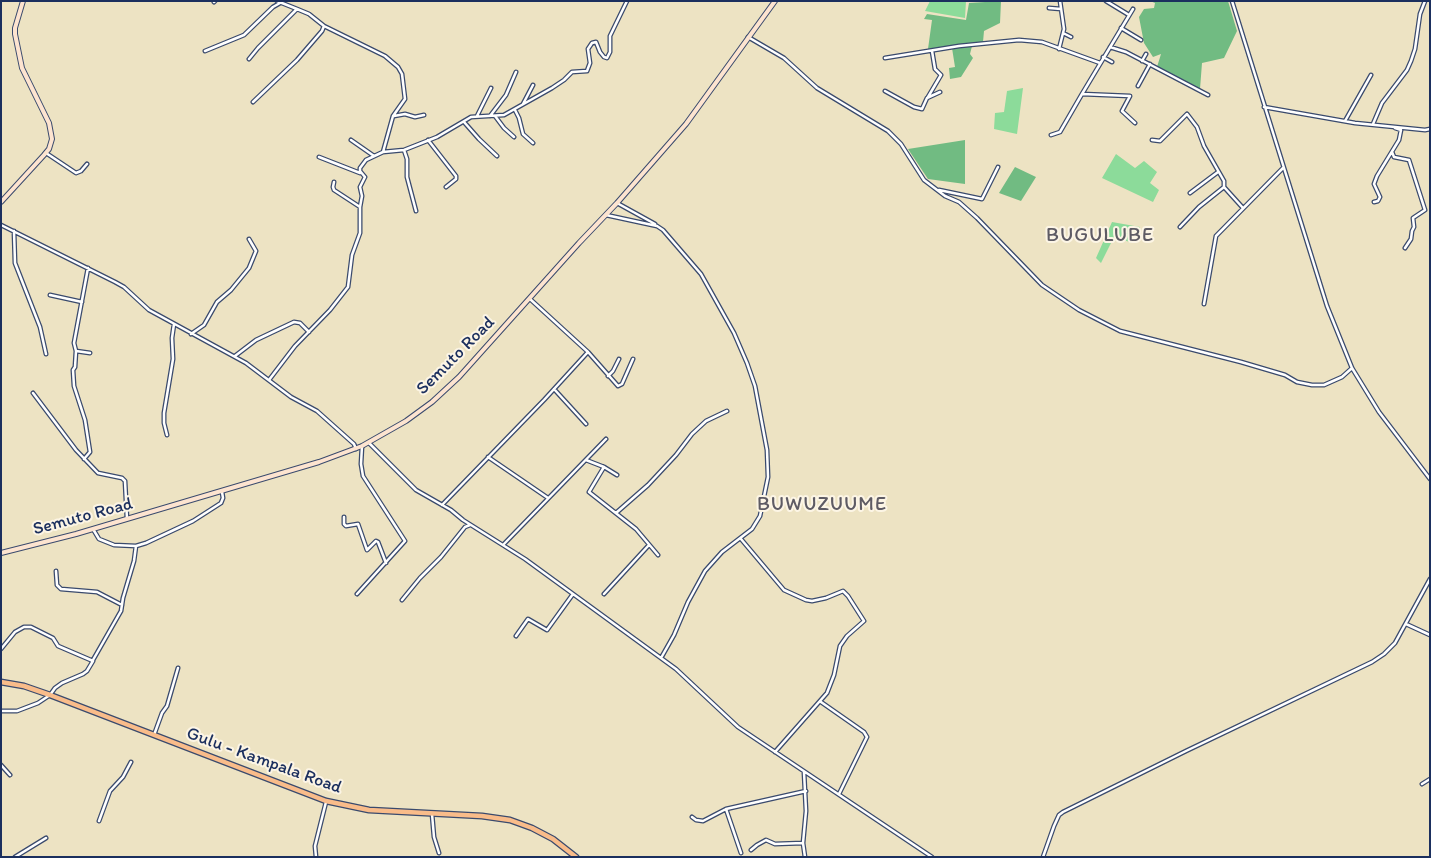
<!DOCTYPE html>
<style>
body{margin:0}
#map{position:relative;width:1431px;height:858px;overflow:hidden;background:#ede3c3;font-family:Itim,sans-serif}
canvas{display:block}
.frame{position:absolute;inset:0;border:2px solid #1b2f5e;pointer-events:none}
</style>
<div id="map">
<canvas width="1431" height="858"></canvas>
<div class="frame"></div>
</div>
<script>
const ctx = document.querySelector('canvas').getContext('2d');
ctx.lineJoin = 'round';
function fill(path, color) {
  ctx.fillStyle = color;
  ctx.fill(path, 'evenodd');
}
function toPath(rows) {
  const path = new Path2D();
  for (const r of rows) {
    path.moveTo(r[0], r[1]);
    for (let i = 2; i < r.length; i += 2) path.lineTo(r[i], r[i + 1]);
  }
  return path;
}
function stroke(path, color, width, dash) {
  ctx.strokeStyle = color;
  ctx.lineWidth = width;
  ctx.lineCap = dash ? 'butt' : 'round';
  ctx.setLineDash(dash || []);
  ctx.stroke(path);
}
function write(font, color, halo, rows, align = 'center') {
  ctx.font = font + ' Itim,sans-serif';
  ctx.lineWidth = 4;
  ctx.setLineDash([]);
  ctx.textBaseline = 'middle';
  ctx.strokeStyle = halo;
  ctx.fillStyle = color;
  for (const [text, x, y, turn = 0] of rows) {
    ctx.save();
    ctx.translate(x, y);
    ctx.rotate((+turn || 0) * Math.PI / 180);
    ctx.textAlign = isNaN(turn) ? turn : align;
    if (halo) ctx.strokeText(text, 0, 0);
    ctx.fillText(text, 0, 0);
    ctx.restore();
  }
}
fill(toPath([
 [930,1,966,1,965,18,925,11],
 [1023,88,1017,134,994,129,995,113,1004,112,1007,91],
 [1116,154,1135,168,1144,161,1157,172,1150,183,1159,190,1153,202,1102,178],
 [1112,222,1140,227,1133,243,1114,237,1101,263,1096,258]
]), '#8cdb9a');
fill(toPath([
 [1001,1,1000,23,984,31,983,42,928,49,932,20,924,19,927,14,966,20,969,3],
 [1150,1,1228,1,1237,31,1224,58,1202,63,1200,89,1157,67,1161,54,1153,57,1144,43,1139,17,1144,9,1154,8,1155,3],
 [972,46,970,54,973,58,961,77,950,79,949,68,955,67,952,48],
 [965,140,965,184,928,179,908,149],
 [1015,167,1036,177,1021,201,999,193]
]), '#71bb82');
const street = toPath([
 [1106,1,1129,15],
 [1232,1,1327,306,1352,368,1379,412,1430,479],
 [214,2,215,1],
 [1049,8,1061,9],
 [1121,28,1141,40],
 [1063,33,1071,37],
 [748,37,784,58,817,88,888,131,901,144,924,180,945,196,959,202,977,218,1042,285,1079,310,1120,331,1241,362,1285,375,1297,382,1312,385,1324,385,1342,377,1352,368],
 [1110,47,1126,52,1208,95],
 [1059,49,1064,29,1060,1],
 [205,51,244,35,273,7,280,3],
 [1103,57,1112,62],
 [885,58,959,46,1019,40,1042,42,1100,63],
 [249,59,258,48,297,9,277,1],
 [1142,61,1146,54],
 [1138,86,1150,64],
 [885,91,914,107,922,109,927,98,940,92],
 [1082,94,1133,9],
 [928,97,941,75,935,69,932,51],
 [253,102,297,60,322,31,324,26],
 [523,104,533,85],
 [1264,107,1355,123,1425,130,1430,129],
 [515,110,519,118,523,134,533,143],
 [394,116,405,114,415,117,424,115],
 [477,116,491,88],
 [490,116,506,95,516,72],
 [495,116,504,128,514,137],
 [1345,121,1371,75],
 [464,122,479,139,497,156],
 [1373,124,1382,103,1407,70,1411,61,1415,49,1420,14,1425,1],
 [1051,135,1060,132,1082,94,1130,96,1122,111,1135,123],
 [351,140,374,156],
 [428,140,456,176,456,179,446,187],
 [1152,140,1160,141,1187,114,1197,127,1204,146,1224,181,1224,187],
 [404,150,407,159,407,177,416,211],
 [383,152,404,150,437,137,471,117,504,115,552,88,564,80,572,72,587,71,590,63,588,49,592,43,596,42,600,52,604,57,607,58,610,52,610,36,627,1],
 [1392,152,1394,157,1409,160,1425,210,1413,218,1414,227,1412,231,1411,239,1405,248],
 [46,153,76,173,81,171,87,164],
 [319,157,360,173],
 [334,182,333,187,334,190,360,207],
 [939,190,982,199,998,167],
 [1190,193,1218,172],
 [1374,202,1378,201,1380,197,1374,184,1377,176,1399,140,1401,130,1395,128],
 [617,203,655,224],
 [606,215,657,226,663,230,701,274,734,333,747,363,755,386,767,450,768,477,760,516,752,529,722,552,705,571,688,602,674,635,661,658],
 [1,225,115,282,124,287,149,310,246,363,291,397,317,411,354,444,356,449],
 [1180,227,1199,207,1224,187,1243,208],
 [14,231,15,263,40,327,46,354],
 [88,268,74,343,76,351,90,353],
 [50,295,82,302],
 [530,299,588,352,618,386,622,384,633,359],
 [1204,304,1216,236,1283,168],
 [191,334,204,325,217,302,231,290,249,268,256,251,249,239],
 [76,351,75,367,73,370,74,386,85,420,90,452,84,459],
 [235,356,256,340,294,322,300,323,309,332],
 [608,376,613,371,619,359],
 [269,380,295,346,330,310,348,287,352,255,360,233,360,207,362,196,360,187,365,177,360,171,360,168,366,160,383,152,393,116,405,99,402,74,398,67,385,56,324,26,309,14,297,9],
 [554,389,586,424],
 [33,393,76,450,98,473,122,478,125,481,127,519],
 [167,435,164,423,164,413,173,359,172,338,174,324],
 [369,443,416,490,451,510,463,520,525,559,676,669,738,727,932,857],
 [488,457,548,498],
 [586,460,604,467,617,475],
 [604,467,589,492,636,529,658,555],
 [442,505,544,400,588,352],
 [616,513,648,485,676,455,692,434,706,421,727,411],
 [344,517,344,524,346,526,358,524,367,550,376,541,378,542,386,563],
 [93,529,99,539,114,545,136,546,146,543,193,521,221,503,223,498,222,492],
 [741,539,784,590,806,600,812,601,826,598,843,591,848,596,864,621,847,636,840,646,834,675,827,693,775,752],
 [503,545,606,439],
 [56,571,57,585,61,589,97,592,122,605],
 [357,594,405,541,363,476,361,464,362,446],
 [604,594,649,545],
 [402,600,420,578,441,557,465,527,470,525],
 [1406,624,1430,635],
 [516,636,528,619,547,630,573,594],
 [1,649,15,632,24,627,31,627,53,638,58,646,93,661,87,671,83,674,62,683,55,688,50,695,38,703,17,711,1,711],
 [93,660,121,611,123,598,134,561,136,546],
 [821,702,864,732,867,737,839,794],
 [154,735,162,713,167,706,178,668],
 [1,765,10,775],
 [804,772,806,811,803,843,805,857],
 [1422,784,1430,779],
 [726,809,741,853],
 [432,814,434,837,439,853],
 [692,817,696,820,703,821,726,809,806,791],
 [99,821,110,791,123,777,131,762],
 [751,850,757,845,766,840,775,844,803,843],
 [15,857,46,838],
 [316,857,315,846,326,802],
 [1043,857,1054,826,1059,815,1063,812,1186,751,1372,662,1384,654,1395,643,1430,579]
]);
const secondary = toPath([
 [1,202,44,155,49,149,52,139,49,123,22,68,15,34,15,28,23,1],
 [1,553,76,534,319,462,362,446,406,421,432,402,459,377,579,243,617,203,686,124,775,1]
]);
const primary = toPath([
 [1,682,24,686,50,695,326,801,369,810,482,816,510,820,532,828,553,839,576,857]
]);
stroke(street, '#3a4a6d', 5);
stroke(secondary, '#3a4a6d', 6);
stroke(primary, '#3a4a6d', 7);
stroke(street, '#fff', 2.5);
stroke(secondary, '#fde4d0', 4);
stroke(primary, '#f9bc8a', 4.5);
write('18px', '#1b2f5e', '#fcf5e5', [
 ["Semuto Road",456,356,-45],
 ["Semuto Road",83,517,-15],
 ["Gulu - Kampala Road",264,761,20]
]);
ctx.letterSpacing = '1px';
write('20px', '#5e5b64', '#fcf5e5', [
 ["BUGULUBE",1100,236],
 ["BUWUZUUME",822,505]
]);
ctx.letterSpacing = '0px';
</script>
